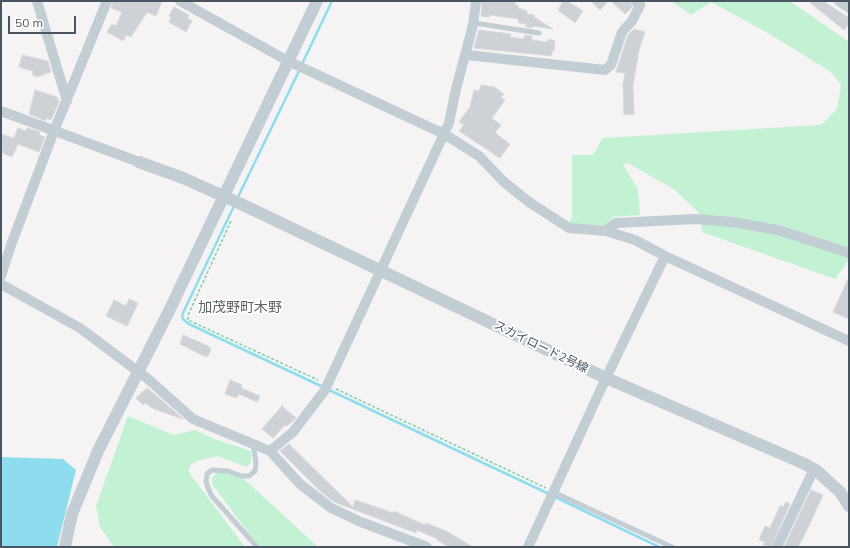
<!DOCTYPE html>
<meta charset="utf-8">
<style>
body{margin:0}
#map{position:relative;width:850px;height:548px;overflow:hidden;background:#f5f3f3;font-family:Mulish,sans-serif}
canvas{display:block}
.frame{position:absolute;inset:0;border:2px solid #495661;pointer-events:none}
.scale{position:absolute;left:8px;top:16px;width:68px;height:18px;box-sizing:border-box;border:2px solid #495661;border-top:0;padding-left:5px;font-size:12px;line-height:14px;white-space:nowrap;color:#495661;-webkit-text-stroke:3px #fff;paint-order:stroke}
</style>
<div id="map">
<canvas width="850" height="548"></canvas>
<div class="frame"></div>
<div class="scale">50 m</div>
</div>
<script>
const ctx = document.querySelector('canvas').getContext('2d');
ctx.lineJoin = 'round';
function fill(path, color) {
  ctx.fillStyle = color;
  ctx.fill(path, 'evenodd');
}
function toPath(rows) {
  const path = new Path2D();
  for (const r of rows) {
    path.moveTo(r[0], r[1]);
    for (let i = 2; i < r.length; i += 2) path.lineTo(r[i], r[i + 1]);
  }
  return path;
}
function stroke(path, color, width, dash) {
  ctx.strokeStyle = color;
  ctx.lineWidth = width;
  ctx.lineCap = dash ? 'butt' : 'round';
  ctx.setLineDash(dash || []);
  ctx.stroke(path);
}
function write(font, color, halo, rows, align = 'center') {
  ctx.font = font + ' Mulish,"Noto Sans JP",sans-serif';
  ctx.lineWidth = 4;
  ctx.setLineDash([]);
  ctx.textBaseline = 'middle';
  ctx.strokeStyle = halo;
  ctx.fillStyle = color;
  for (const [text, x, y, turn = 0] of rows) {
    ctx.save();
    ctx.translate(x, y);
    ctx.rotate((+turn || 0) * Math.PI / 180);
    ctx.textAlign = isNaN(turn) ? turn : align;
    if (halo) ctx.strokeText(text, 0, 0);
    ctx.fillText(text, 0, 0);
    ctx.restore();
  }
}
fill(toPath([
 [671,1,790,1,849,42,849,260,835,279,702,232,701,215,675,190,628,163,623,164,638,190,640,215,613,217,605,227,568,224,572,218,572,155,593,155,603,138,821,125,837,109,841,85,831,72,768,33,711,2,691,15],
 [128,416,174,435,195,430,214,439,251,451,251,462,247,467,217,456,197,461,191,464,188,471,245,547,114,547,100,527,96,506],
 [217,472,225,472,245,480,318,547,259,547,212,484,212,478]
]), '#c2f2d3');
fill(toPath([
 [1,457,63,459,76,470,57,547,1,547]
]), '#8eddef');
stroke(toPath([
 [302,64,332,1],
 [237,199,300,69],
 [234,206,182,315,183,319,189,324,323,387],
 [327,389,549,494],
 [553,496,659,547]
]), '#8eddef', 2.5);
const building = toPath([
 [113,1,162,1,156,16,147,12,131,37,126,35,123,41,107,32,112,24,116,26,122,12,111,8,113,1],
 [482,1,513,1,515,2,515,5,518,5,518,8,527,11,527,14,534,15,534,17,553,29,533,26,533,28,526,27,527,24,519,23,518,19,490,15,489,17,481,16,482,1],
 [563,1,567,1,583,11,575,23,558,10,563,1],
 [591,1,608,1,600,10,591,1],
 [611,1,629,1,632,7,625,14,611,1],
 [808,1,823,1,849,18,849,24,844,30,808,1],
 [174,7,189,15,187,18,192,21,186,32,169,22,171,17,169,16,174,7],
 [634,29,645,32,639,50,633,85,634,114,624,115,623,84,625,73,616,72,628,35,634,29],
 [479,30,511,34,510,37,524,39,525,35,532,36,532,40,547,42,548,39,555,41,554,51,552,51,551,56,543,55,474,48,479,30],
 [22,55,48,61,51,72,37,77,32,75,33,71,19,67,22,55],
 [481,85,494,87,504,94,501,97,505,100,492,118,501,125,495,133,510,144,500,158,459,131,464,125,459,122,470,107,474,90,479,91,481,85],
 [35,90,57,97,59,102,51,120,46,118,46,121,29,114,35,90],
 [18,128,26,131,27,128,40,132,39,135,45,137,39,152,18,144,12,157,1,152,1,134,14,138,18,128],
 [849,277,849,319,833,312,849,277],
 [129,299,138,303,127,326,106,316,114,300,126,306,129,299],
 [183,335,208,346,211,349,208,356,204,356,180,344,183,335],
 [230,380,242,385,241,388,260,396,257,402,239,394,237,398,225,394,230,380],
 [147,388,165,403,183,419,154,409,145,403,143,405,136,398,147,388],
 [282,406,296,418,287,426,285,425,273,438,262,429,282,406],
 [289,444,353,507,355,500,393,513,394,511,425,525,426,523,446,531,473,547,449,547,437,540,438,539,417,530,416,533,334,502,319,490,280,451,289,444],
 [811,490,823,495,806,532,798,547,784,547,811,490],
 [786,502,790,504,771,547,763,545,765,542,759,540,765,526,770,528,780,506,783,507,786,502]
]);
fill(building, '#ced2d7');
stroke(building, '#d6d9de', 1);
stroke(toPath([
 [231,221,188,315,188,320,318,380],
 [336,389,546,488]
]), '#78d1a4', 1.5, [3, 2]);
stroke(toPath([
 [474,23,539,33],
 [253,444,256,463,255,471,249,476,242,476,228,471,212,470,207,474,206,482,211,495,257,547],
 [553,492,672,547]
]), '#c3cdd4', 5);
stroke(toPath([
 [37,1,67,101],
 [180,1,288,61,444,134,479,156,504,182,529,202,569,228,606,231,635,240,665,256,849,341],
 [839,1,849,8],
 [467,55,605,70,611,65,622,32,632,21,640,5,635,1],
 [1,111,139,162],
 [606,231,616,223,695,219,732,222,778,230,849,253],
 [1,276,11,245,54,131,107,1],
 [1,284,80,328,148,379,193,419,270,451,300,484,331,508,361,522,427,547],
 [270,451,293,432,325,390,449,123,456,89,473,25,476,1],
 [528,547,606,378,665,256],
 [777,547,814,469]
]), '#c3cdd4', 10);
stroke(toPath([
 [139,162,183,178,241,204,606,378,805,464,817,471,840,492,849,506],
 [65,547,72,514,98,451,169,311,317,1]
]), '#c3cdd4', 12);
write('12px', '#495661', '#fff', [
 ["スカイロード2号線",541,347,26]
]);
write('14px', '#5e6368', '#fff', [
 ["加茂野町木野",240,308]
]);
</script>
